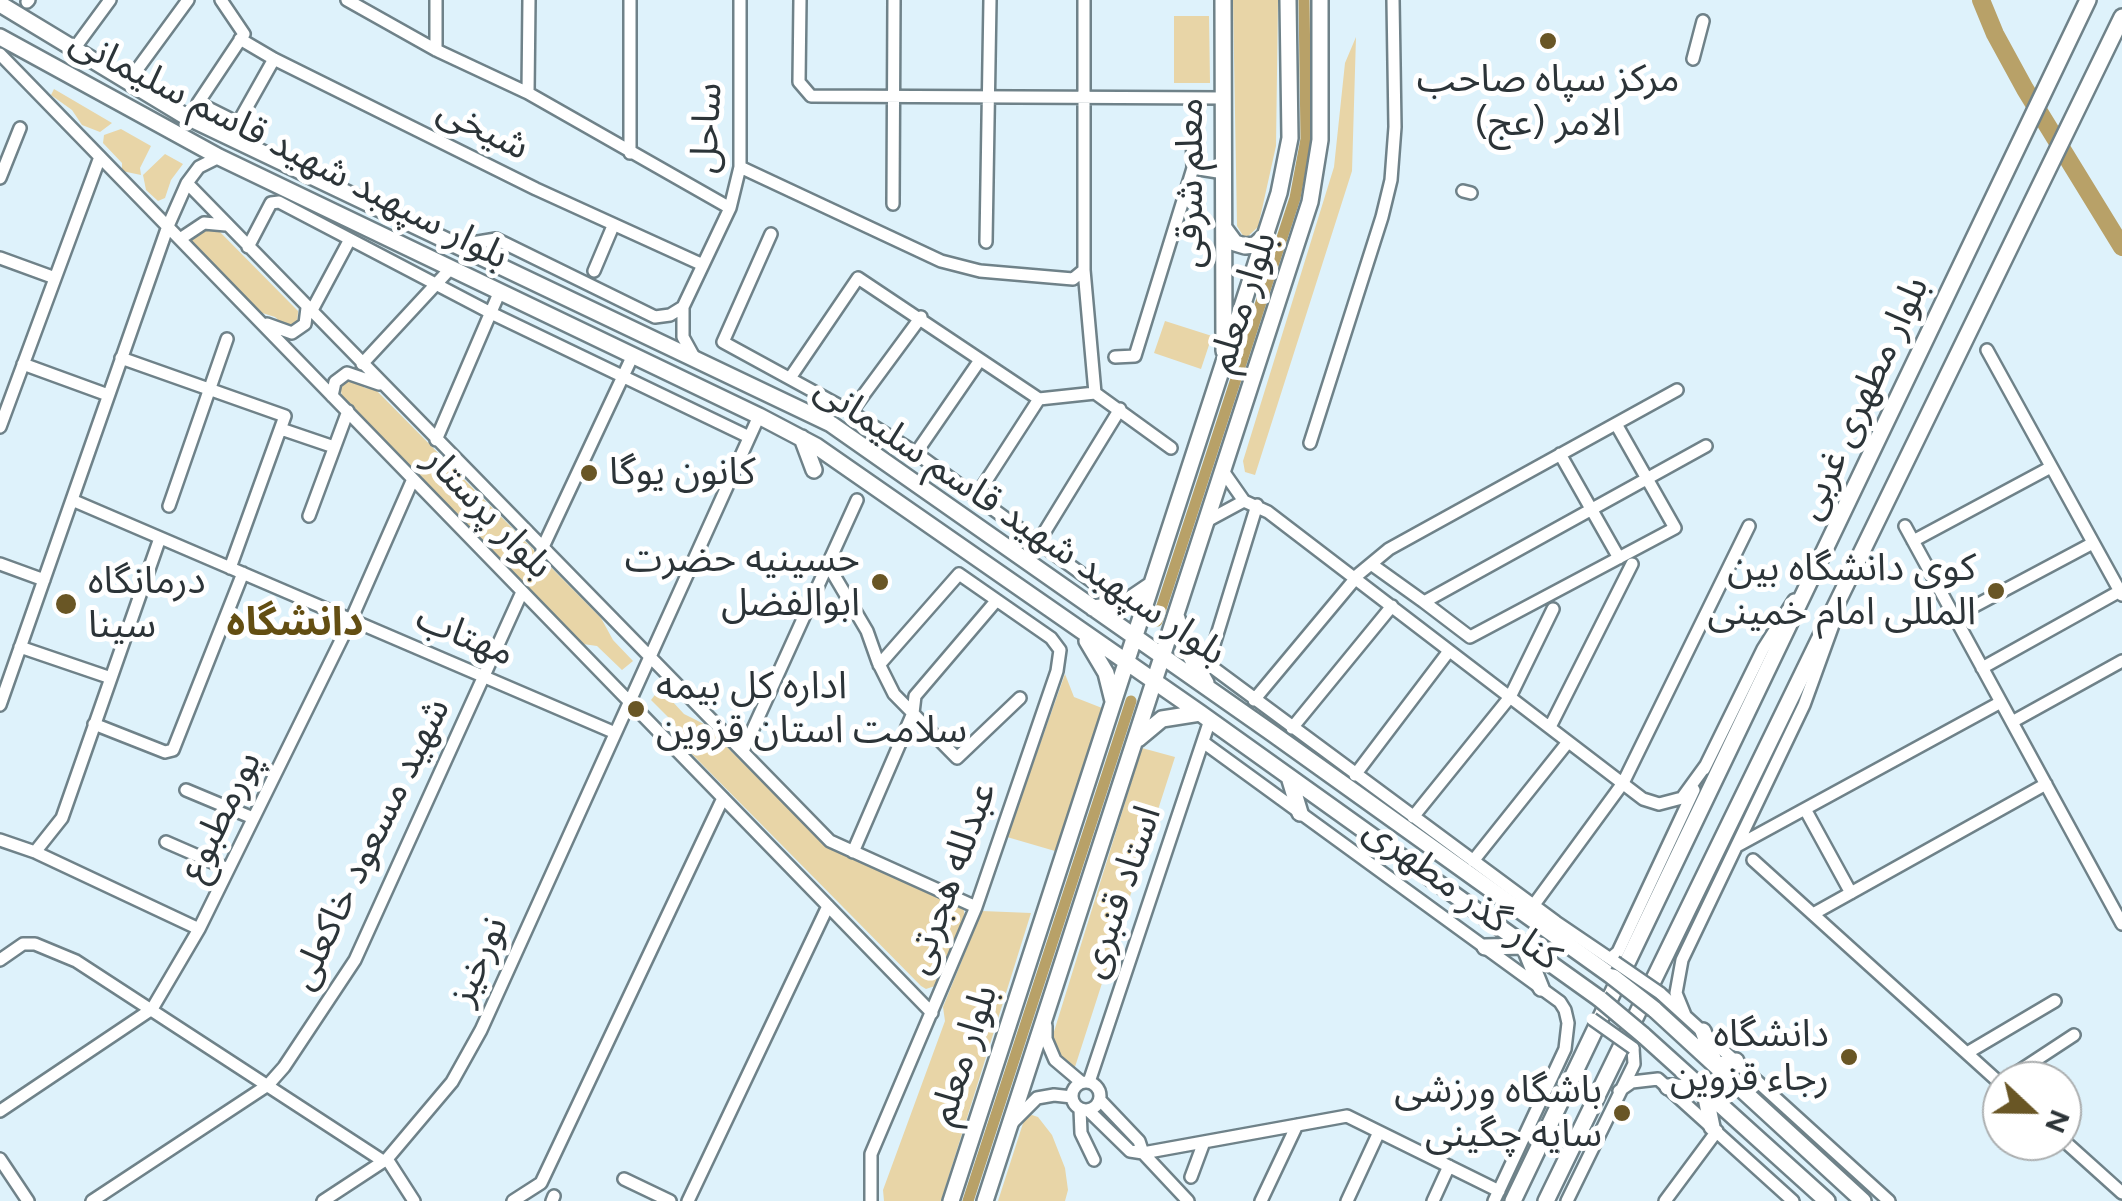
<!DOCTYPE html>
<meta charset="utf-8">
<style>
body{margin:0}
#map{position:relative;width:2122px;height:1201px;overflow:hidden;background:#def2fb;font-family:Figtree,sans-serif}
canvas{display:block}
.north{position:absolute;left:1982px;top:1061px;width:100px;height:100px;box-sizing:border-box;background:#fff;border:2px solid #abaeaf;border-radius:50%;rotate:112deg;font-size:28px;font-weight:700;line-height:40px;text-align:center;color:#2c3438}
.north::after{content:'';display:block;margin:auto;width:35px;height:45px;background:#695625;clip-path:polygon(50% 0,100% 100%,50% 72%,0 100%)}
</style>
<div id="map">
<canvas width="2122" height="1201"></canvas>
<div class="north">N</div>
</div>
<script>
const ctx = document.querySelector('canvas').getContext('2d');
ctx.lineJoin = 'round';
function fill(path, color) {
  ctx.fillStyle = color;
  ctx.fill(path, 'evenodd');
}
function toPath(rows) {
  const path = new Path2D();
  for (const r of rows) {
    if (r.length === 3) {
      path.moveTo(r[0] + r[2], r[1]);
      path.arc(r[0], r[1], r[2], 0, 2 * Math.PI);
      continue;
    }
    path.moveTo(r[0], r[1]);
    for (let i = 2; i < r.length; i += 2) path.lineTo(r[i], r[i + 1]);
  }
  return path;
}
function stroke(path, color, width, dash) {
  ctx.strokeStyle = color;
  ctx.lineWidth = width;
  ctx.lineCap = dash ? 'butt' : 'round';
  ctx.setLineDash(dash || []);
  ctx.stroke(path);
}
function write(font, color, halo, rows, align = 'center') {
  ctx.font = font + ' Figtree,"Noto Sans Arabic",sans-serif';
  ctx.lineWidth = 10;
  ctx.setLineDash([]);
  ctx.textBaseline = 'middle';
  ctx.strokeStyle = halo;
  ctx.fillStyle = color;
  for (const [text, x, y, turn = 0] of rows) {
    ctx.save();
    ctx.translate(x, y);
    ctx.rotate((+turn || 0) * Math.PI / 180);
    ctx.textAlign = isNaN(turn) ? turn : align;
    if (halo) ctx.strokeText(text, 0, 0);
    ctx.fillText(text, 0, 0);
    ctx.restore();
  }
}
fill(toPath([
 [1233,0,1278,0,1276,146,1258,227,1245,239,1237,226],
 [1174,16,1209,16,1210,83,1174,83],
 [1356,37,1352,171,1255,475,1245,472,1243,461,1334,167,1345,63],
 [54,89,112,123,100,132,82,125,72,110,51,95],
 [121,129,151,146,140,168,141,175,122,171,122,163,103,143,104,135],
 [165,154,183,164,171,180,165,198,158,201,146,190,143,175],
 [204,228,217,229,298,311,297,326,289,330,275,317,256,311,193,244,191,237],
 [1165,321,1212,336,1201,369,1154,353],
 [355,379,365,388,375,389,601,618,613,640,633,661,622,670,597,646,583,644,342,398,340,383],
 [1065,674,1074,697,1102,708,1055,851,1007,837],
 [660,688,684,714,704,724,826,846,963,906,965,917,938,985,926,989,921,986,682,744,675,724,651,700],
 [1142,748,1175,757,1074,1070,1066,1072,1052,1038],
 [982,911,1031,913,941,1201,884,1201,883,1190,945,1021,943,1007],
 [1032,1115,1038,1117,1052,1135,1065,1168,1068,1190,1065,1201,998,1201,1025,1117]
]), '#e8d5a7');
stroke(toPath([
 [1157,621,1295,198,1306,139,1304,0],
 [968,1201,1131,701]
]), '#b8a168', 11);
stroke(toPath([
 [1981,0,1995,34,2025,89,2122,247]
]), '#b8a168', 18);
const minor = toPath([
 [347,0,436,50,528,93,730,208],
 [800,0,799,82,811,96,1224,98],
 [27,2,29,0],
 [240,39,274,59,536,189,703,265],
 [74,49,110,0],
 [436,50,436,0],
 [0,54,932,1013],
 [1693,59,1703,21],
 [128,82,188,0],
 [528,93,529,0],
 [238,123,274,59],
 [220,132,238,123,198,103,244,34,221,0],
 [630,153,630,0],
 [740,167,941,261,980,271,1073,279,1084,270],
 [1193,168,1224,173],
 [0,178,20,128],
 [187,183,830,841,976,907],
 [1463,191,1471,193],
 [893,204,894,0],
 [771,234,723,342,851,412,916,453,1123,604],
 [180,239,204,223,226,225],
 [986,242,990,0],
 [460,245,496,239,655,317,670,315,683,307],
 [248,247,271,203,279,202,491,313,749,437],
 [0,258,55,278],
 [594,271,613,226],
 [311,312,349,241],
 [267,324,292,333,305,324,307,308],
 [1987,350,2122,595],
 [694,357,683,337,683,307,730,208,740,167,740,0],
 [1115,357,1135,356,1193,168,1192,125],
 [121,358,285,416,230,568],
 [23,364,108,395],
 [362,364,451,268],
 [790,378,858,278,1039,399,1095,393,1084,270,1084,0],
 [1095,393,1171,448],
 [332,396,335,382,347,373,379,384],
 [851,412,921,317],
 [0,427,100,157],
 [281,429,334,447],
 [436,440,500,291],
 [1310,443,1382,217,1391,180,1395,127,1393,0],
 [916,453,980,360],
 [1560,454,1619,558],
 [1223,471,1244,501,1268,512,1643,799,1659,804,1682,798,1706,765],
 [977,495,1039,399],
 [72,500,613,732],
 [1257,505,1208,664,1556,922,1615,962],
 [169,506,227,339],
 [309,516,348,411],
 [1207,521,1244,501],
 [1905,526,2122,924],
 [1039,541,1120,409],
 [1913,541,2051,467],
 [542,549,633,355],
 [0,564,44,580],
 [1371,564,1424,602,1706,446],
 [828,565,867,631,878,662,894,694,957,758,1020,698],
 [1354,578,1389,549,1677,390],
 [1424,602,1470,637,1675,528,1616,424],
 [1954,617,2093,543],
 [20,647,111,678],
 [1982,668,2120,591],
 [1254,700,1355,579],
 [0,705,168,226,187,183,199,167,219,157],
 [2012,722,2122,661],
 [94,724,165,752,173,750,243,573],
 [1550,727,1632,564],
 [1292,728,1392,606],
 [1203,742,1560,1002,1565,1010,1568,1023,1565,1049,1494,1201],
 [743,751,857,500],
 [1704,769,1763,649,1794,600],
 [1355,775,1449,651],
 [186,790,253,818],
 [1805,809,1851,893],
 [1413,817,1510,697,1553,609],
 [0,840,35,852,199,929],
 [166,842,228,869],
 [1737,846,2001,702],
 [35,852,62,818,160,538],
 [853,852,913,713,915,696,996,601],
 [1753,860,2002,1085],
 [1473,861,1568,742],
 [1533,906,1623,783,1749,526],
 [1813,914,2046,784],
 [1611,958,1618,952,1694,790],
 [0,960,23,944,35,944,76,961,383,1161],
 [1660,993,1889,1201],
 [1685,1015,1676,993,1682,960,1804,705,1833,625],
 [1046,1026,1046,1039,1055,1060,1081,1082],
 [1967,1053,2055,1001],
 [2004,1081,2074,1035],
 [1086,1096,14],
 [1089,1082,1210,720],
 [1619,1091,1632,1082,1658,1079,1793,1201],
 [1100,1100,1139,1141,1143,1153,1188,1201],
 [1080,1109,1081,1133,1094,1160],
 [1088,1110,1130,1151,1143,1153,1347,1116,1499,1191],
 [0,1111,152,1009,199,929,351,620,413,479],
 [1012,1123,1037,1098,1054,1095,1072,1097],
 [2062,1139,2122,1193],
 [0,1159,28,1201],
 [387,1159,414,1201],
 [1191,1177,1204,1142],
 [624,1179,670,1201],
 [92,1201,268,1085,284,1067,355,960,522,592],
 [323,1201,387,1159,452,1082,481,1030,759,416],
 [513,1201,541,1183,723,798],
 [552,1201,554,1196],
 [688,1201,828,906],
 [871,1201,871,1154,976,907,1057,671,1060,650,1051,638,959,574,879,665],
 [1261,1201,1297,1125],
 [1347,1201,1379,1132],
 [1433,1201,1449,1166],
 [1567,1201,1634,1064,1633,1048],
 [1665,1201,1717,1131]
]);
const major = toPath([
 [1223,0,1224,351],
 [0,4,185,116,831,424,1272,733,1613,977],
 [0,37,219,157,759,416,816,446,1200,713,1600,999],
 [1224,228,1235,243,1245,246,1255,245,1266,235],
 [802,438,814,470],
 [1093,608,1123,604,1151,585],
 [1177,618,1183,643,1206,683],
 [1087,641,1106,673,1113,701],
 [1138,739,1162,719,1200,713],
 [1290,780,1300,813],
 [1485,947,1524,946,1541,988],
 [1654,1009,1863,1201],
 [1703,1031,1716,1066,1736,1061],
 [1643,1035,1827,1201],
 [1668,1087,1704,1088,1712,1127],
 [951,1201,1279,193,1290,138,1288,0],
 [985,1201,1310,202,1320,140,1320,0],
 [1513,1201,2088,0],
 [1546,1201,2122,17]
]);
stroke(minor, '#6f8289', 16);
stroke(major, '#6f8289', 20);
stroke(minor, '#fff', 11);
stroke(major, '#fff', 15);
const minorBridge = toPath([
 [1615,962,1660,993],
 [1592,1019,1633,1048]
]);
const majorBridge = toPath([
 [1613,977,1654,1009],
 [1600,999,1643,1035]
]);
stroke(minorBridge, '#6f8289', 16, []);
stroke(majorBridge, '#6f8289', 20, []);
stroke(minorBridge, '#fff', 11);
stroke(majorBridge, '#fff', 15);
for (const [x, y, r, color] of [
 [1548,41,10,"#695625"],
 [589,473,10,"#695625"],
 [880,582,10,"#695625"],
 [1996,591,10,"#695625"],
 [66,604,12,"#695625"],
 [636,709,10,"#695625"],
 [1849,1057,10,"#695625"],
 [1622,1113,10,"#695625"]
]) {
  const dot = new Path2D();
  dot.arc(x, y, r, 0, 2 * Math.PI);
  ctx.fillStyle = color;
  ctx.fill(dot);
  stroke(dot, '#fff', 4);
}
write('38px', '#2c3438', '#fff', [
 ["مرکز سپاه صاحب",1548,80,"center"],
 ["الامر (عج)",1548,124,"center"],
 ["کانون یوگا",609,473,"left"],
 ["حسینیه حضرت",860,560],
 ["ابوالفضل",860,604],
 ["کوی دانشگاه بین",1976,569],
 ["المللی امام خمینی",1976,613],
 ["درمانگاه",88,582,"left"],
 ["سینا",88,626,"left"],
 ["اداره کل بیمه",656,687,"left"],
 ["سلامت استان قزوین",656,731,"left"],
 ["دانشگاه",1829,1035],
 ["رجاء قزوین",1829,1079],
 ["باشگاه ورزشى",1602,1091],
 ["سايه چگينى",1602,1135]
], 'right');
write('38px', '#2c3438', '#fff', [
 ["ساحل",707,128,-87],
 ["شیخی",483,129,26],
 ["بلوار سپهبد شهید قاسم سلیمانی",289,149,27],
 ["معلم شرقی",1191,183,-90],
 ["بلوار معلم",1243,302,-72],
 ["بلوار مطهری غربی",1863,398,-65],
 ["بلوار پرستار",488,513,46],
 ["بلوار سپهبد شهید قاسم سلیمانی",1020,521,34],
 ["مهتاب",465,636,23],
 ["پورمطبوع",221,816,-64],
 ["شهید مسعود خاکعلی",370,844,-64],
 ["عبدلله هجرتی",951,878,-70],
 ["استاد قنبری",1121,892,-71],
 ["کنار گذر مطهری",1462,894,36],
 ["نورخیز",479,961,-66],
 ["بلوار معلم",964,1055,-72]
]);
write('bold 40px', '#634e12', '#fff', [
 ["دانشگاه",295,623]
]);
</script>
